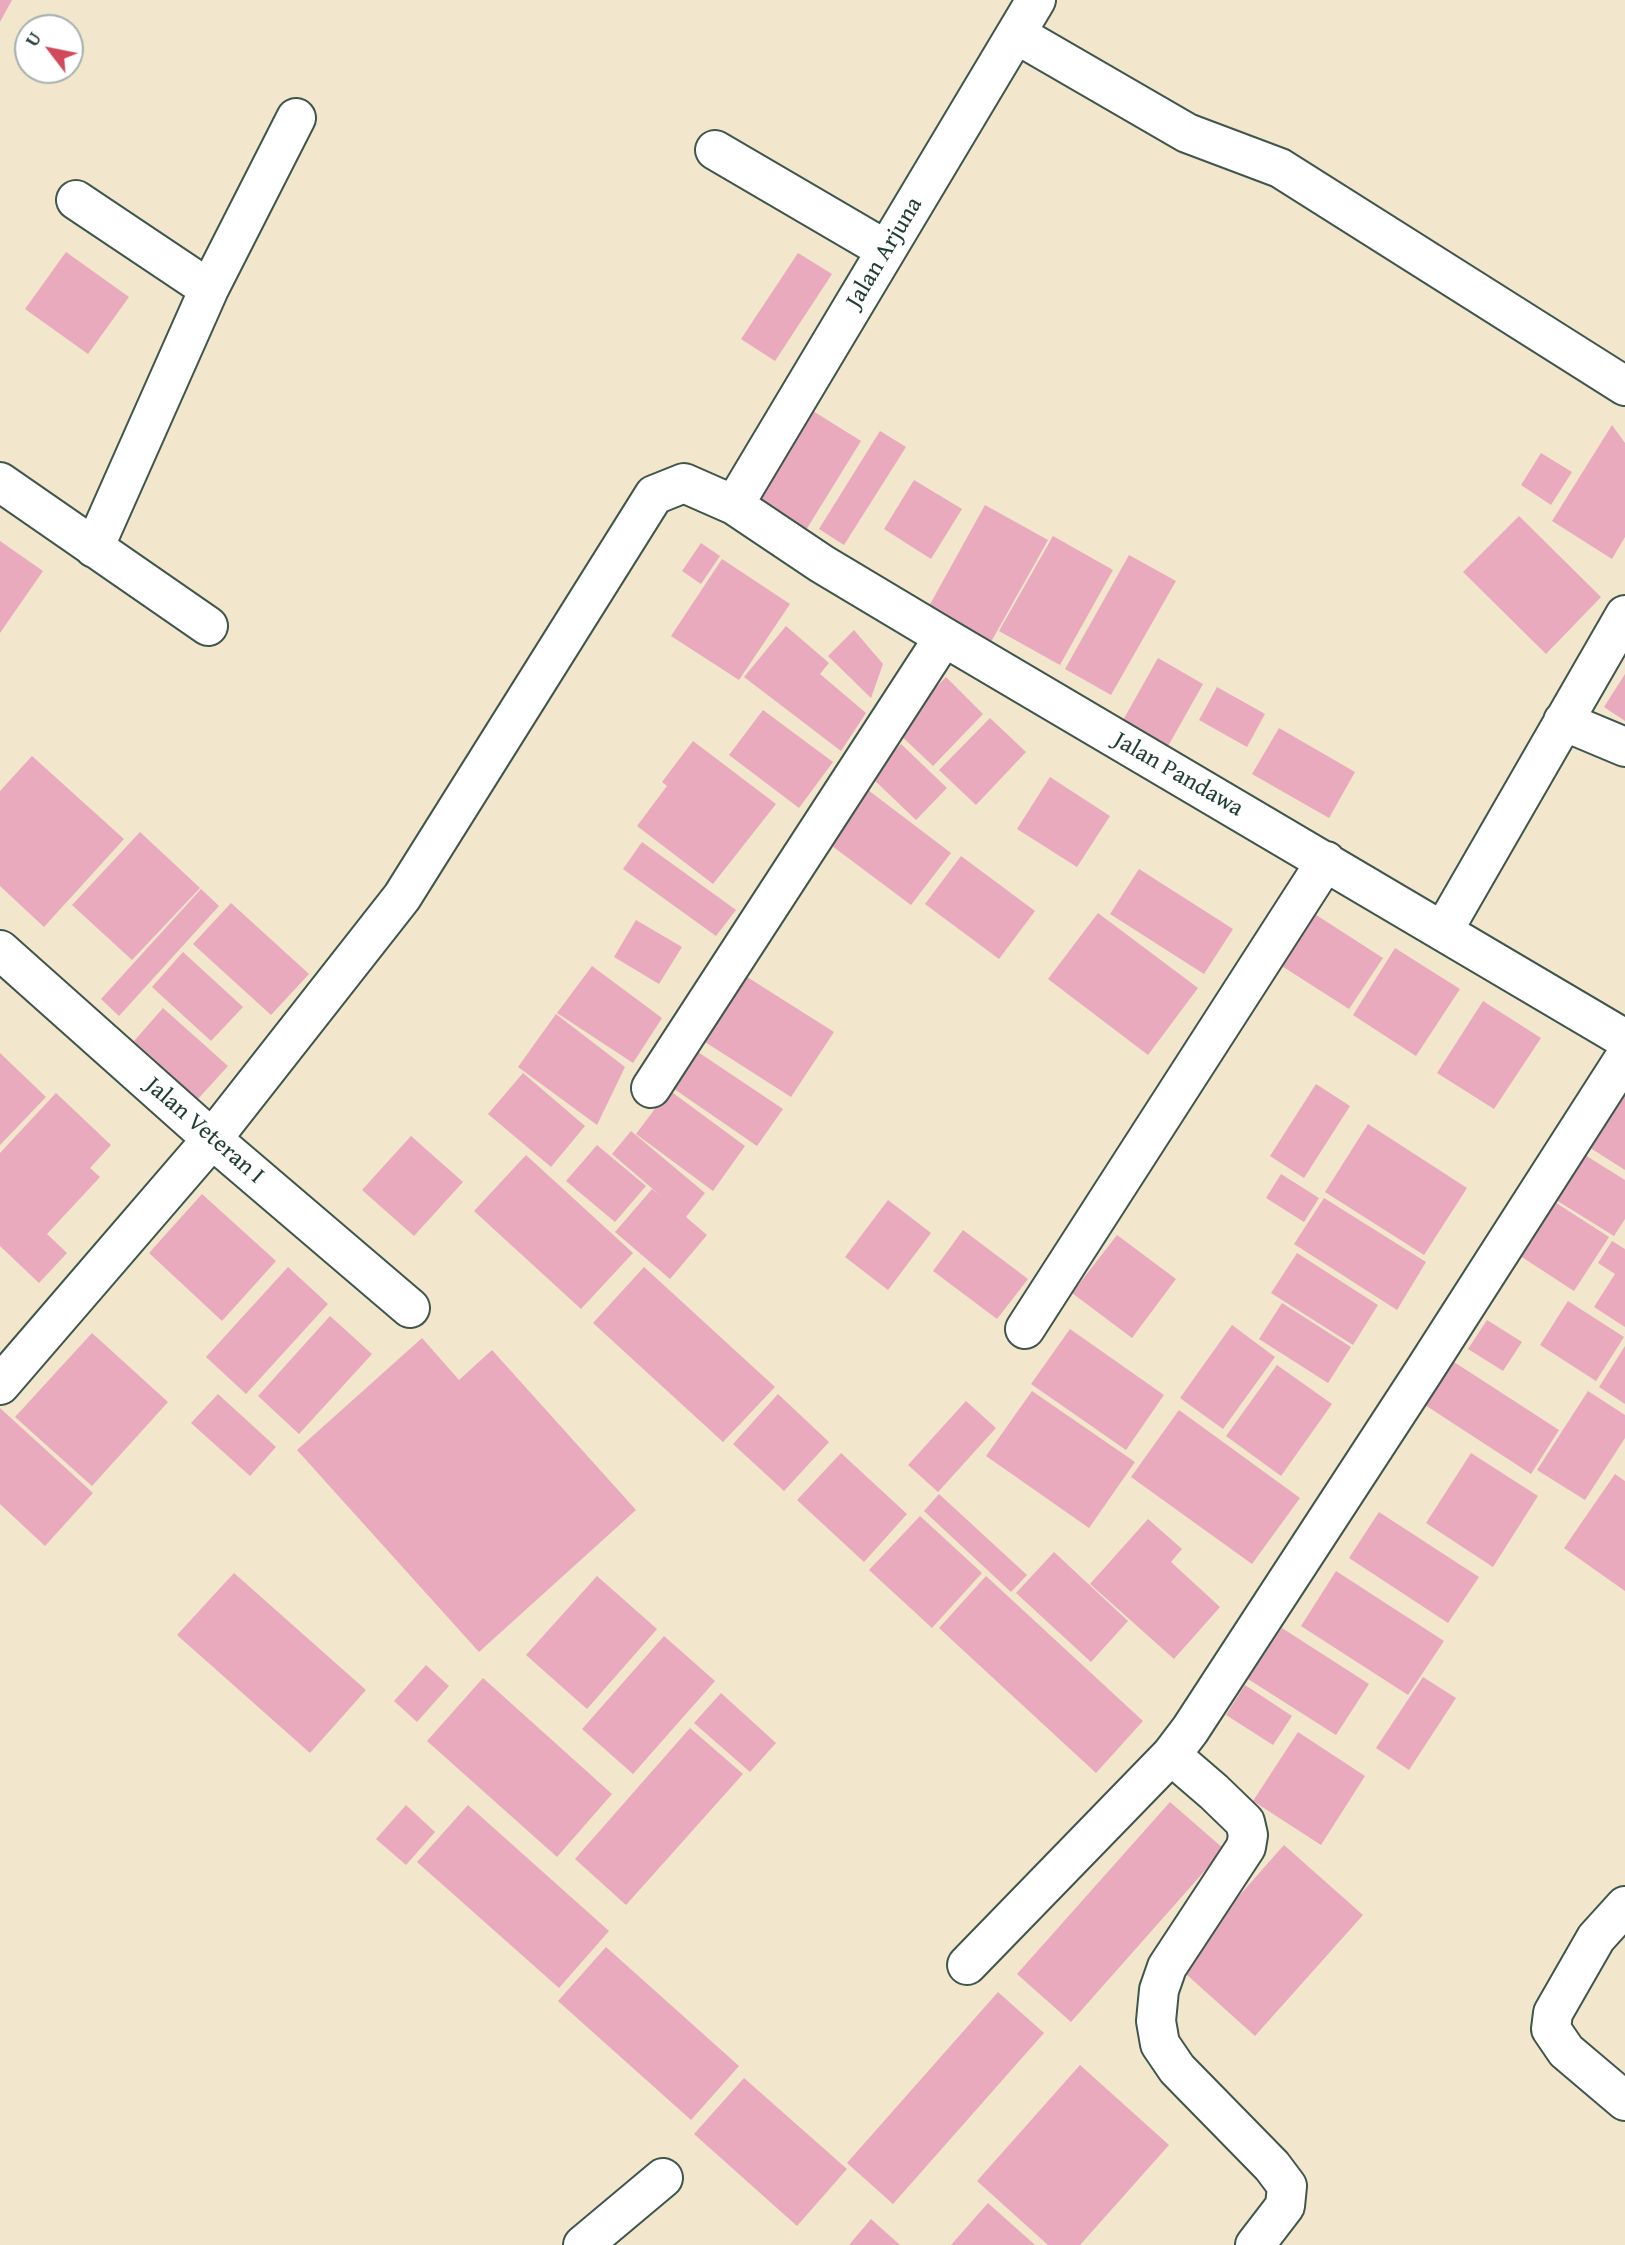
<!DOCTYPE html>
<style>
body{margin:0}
#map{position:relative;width:1625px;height:2245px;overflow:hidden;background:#f2e6cd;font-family:"Gentium Book Plus",serif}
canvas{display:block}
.north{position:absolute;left:14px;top:14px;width:70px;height:70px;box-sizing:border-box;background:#fff;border:2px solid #a5b1ae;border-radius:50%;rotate:302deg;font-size:19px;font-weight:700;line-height:28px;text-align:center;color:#1f3d34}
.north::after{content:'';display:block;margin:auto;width:24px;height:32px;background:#d1495b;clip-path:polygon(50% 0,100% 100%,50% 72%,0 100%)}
</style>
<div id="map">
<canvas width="1625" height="2245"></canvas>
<div class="north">U</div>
</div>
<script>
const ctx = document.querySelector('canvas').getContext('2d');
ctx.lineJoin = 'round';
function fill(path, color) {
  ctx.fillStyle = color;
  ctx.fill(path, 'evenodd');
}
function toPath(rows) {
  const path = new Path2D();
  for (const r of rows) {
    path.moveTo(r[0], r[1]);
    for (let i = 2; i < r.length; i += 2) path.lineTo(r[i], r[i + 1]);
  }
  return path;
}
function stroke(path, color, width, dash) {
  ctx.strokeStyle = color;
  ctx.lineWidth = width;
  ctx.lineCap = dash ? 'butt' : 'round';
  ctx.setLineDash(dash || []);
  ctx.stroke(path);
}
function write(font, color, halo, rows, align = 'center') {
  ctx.font = font + ' "Gentium Book Plus",serif';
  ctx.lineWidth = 6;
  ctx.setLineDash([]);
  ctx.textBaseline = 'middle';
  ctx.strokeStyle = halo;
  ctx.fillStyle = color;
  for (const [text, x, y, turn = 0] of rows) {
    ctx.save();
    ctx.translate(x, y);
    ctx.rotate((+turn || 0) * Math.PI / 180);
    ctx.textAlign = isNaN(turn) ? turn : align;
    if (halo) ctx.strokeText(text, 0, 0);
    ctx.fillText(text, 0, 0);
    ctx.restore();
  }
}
fill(toPath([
 [0,0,12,0,0,22],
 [66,252,129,297,88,354,25,309],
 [798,253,832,274,775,361,741,339],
 [813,411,861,441,806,530,757,500],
 [1612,425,1625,443,1625,537,1612,559,1552,521],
 [880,431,906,447,844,545,819,529],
 [1541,453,1572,472,1551,505,1521,485],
 [914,480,962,509,931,559,884,529],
 [985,505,1048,540,991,642,928,608],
 [1519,516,1601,597,1546,654,1463,572],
 [1053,536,1113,570,1060,665,999,631],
 [0,541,43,571,0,633],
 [701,543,720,556,701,584,682,571],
 [1129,555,1176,581,1111,695,1065,669],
 [722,559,790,604,739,680,671,636],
 [786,626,829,663,820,674,866,713,841,751,744,677],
 [854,630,883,664,871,698,828,656],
 [1158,658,1203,684,1167,748,1122,722],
 [1625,674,1625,721,1604,707],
 [946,677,983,714,933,766,895,730],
 [1217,687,1265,714,1247,747,1199,720],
 [763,710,833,762,799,808,729,755],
 [990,718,1026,752,976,805,939,770],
 [1279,728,1355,772,1329,818,1252,774],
 [693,741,776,804,713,884,637,826,667,786,662,782],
 [901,744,947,788,916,820,870,776],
 [32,756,124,839,44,927,0,886,0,791],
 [1050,777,1110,816,1077,867,1017,829],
 [868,790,951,853,911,905,828,843],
 [140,832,200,888,132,960,72,905],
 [642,842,736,910,716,936,623,869],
 [961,856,1035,911,999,959,925,904],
 [1139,869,1233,929,1204,974,1110,914],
 [201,889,219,906,119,1016,101,999],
 [231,903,309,974,271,1015,193,944],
 [1310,911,1383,958,1349,1009,1277,963],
 [1098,913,1198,988,1148,1055,1048,979],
 [636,920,682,947,659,984,614,957],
 [1395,948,1460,989,1416,1056,1353,1015],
 [183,952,243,1007,211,1041,152,987],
 [592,966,662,1018,633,1063,557,1013],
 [736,970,834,1032,791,1097,694,1035],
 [1483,1001,1541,1038,1494,1109,1437,1073],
 [163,1008,228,1066,198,1099,134,1041],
 [556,1014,625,1067,597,1125,518,1067],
 [689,1046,783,1109,757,1146,664,1082],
 [0,1053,46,1097,0,1145],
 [523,1073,585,1126,551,1167,488,1114],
 [1316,1084,1350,1106,1304,1178,1270,1156],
 [1616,1088,1625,1093,1625,1170,1581,1142],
 [669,1090,745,1146,713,1191,636,1134],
 [56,1093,111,1145,90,1168,100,1177,47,1234,67,1253,39,1283,0,1246,0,1153],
 [1368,1124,1467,1188,1424,1255,1325,1192],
 [631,1131,705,1193,686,1217,707,1235,670,1279,615,1232,652,1189,661,1196,612,1154],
 [411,1136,463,1182,414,1236,362,1190],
 [597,1145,646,1186,615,1222,566,1181],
 [1577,1150,1625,1180,1625,1219,1614,1236,1548,1195],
 [526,1155,633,1253,581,1309,474,1211],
 [1281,1174,1319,1198,1304,1222,1266,1198],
 [202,1194,276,1261,222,1321,149,1253],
 [1547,1197,1609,1237,1574,1291,1511,1250],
 [1324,1198,1426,1262,1397,1310,1294,1244],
 [888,1200,931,1233,888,1290,845,1257],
 [963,1230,1028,1279,997,1319,933,1271],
 [1117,1235,1176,1279,1132,1338,1072,1293],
 [1612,1241,1625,1249,1625,1327,1594,1307,1615,1274,1598,1263],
 [1297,1253,1378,1305,1353,1345,1271,1293],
 [288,1267,328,1304,246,1394,206,1357],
 [644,1267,775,1387,723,1442,593,1323],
 [1568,1301,1624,1337,1596,1381,1540,1345],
 [1282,1303,1351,1347,1328,1383,1259,1339],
 [330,1316,372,1354,299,1434,258,1396],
 [1487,1320,1522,1342,1503,1371,1468,1349],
 [1232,1325,1275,1357,1223,1429,1180,1398],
 [1070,1329,1164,1395,1126,1450,1031,1384],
 [92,1333,168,1402,92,1486,15,1417],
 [422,1338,459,1380,492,1350,636,1510,479,1652,297,1450],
 [1625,1346,1625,1404,1599,1387],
 [1454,1362,1559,1430,1531,1474,1425,1405],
 [1277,1365,1332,1404,1281,1476,1226,1436],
 [1032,1391,1135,1462,1089,1528,986,1456],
 [1588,1391,1625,1415,1625,1438,1585,1500,1537,1470],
 [218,1394,276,1447,250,1476,191,1423],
 [778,1394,829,1442,784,1491,733,1444],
 [966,1401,996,1428,938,1492,908,1465],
 [0,1408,93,1493,45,1546,0,1504],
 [1179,1410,1300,1498,1252,1564,1131,1477],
 [841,1453,907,1514,864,1562,797,1500],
 [1471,1453,1538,1496,1493,1567,1426,1523],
 [1615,1474,1625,1481,1625,1591,1564,1548],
 [939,1494,1027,1575,1011,1592,924,1511],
 [1379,1512,1479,1577,1448,1623,1349,1558],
 [920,1516,982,1573,932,1628,869,1570],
 [1148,1519,1182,1549,1171,1562,1220,1607,1174,1659,1090,1584],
 [1054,1552,1128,1621,1091,1662,1016,1593],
 [1336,1571,1444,1641,1408,1695,1301,1626],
 [234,1573,366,1690,310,1753,177,1635],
 [597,1576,657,1629,587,1709,526,1655],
 [986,1576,1143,1721,1096,1773,939,1628],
 [1282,1628,1369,1684,1336,1735,1248,1679],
 [664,1636,715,1681,633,1774,582,1729],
 [426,1665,449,1686,417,1722,394,1701],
 [1423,1677,1456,1698,1409,1770,1376,1748],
 [483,1678,612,1794,557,1857,427,1741],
 [1245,1685,1292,1716,1273,1745,1226,1715],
 [721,1693,776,1743,750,1772,694,1723],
 [690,1728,743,1774,626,1905,575,1859],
 [1298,1732,1365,1776,1321,1845,1253,1801],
 [1170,1802,1224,1849,1071,2022,1017,1974],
 [406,1805,435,1832,406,1865,376,1839],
 [468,1805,609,1931,559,1988,417,1862],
 [1284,1845,1363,1915,1255,2036,1177,1966],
 [606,1947,739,2066,691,2120,558,2001],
 [998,1992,1044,2033,893,2204,847,2163],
 [1080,2065,1169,2145,1080,2245,1048,2245,977,2181],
 [744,2078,847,2169,797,2226,694,2134],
 [988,2203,1035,2245,951,2245],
 [871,2219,900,2245,849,2245]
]), '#e9aabd');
const minor = toPath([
 [1016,34,1187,133,1280,168,1625,386],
 [715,150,886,250],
 [76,200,209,289,94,548],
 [209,289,296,118],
 [0,482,208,626],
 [734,505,1036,0],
 [1563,721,1625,747],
 [1443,931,1625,615],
 [0,950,212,1139,410,1308],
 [651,1088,944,637],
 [1025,1329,1326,861],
 [0,1385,212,1139,402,897,654,495,684,483,734,505,822,564,944,637,1625,1039],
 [1625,1906,1596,1938,1553,2013,1551,2029,1566,2051,1625,2101],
 [967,1965,1171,1755],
 [583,2245,663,2178],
 [1255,2245,1285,2206,1287,2186,1272,2166,1177,2069,1160,2044,1156,2021,1159,1990,1167,1967,1246,1847,1248,1835,1245,1822,1214,1792,1171,1755,1190,1730,1422,1374,1625,1057]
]);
stroke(minor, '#3f564b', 42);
stroke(minor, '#fff', 38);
write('24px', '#1f3d34', '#fff', [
 ["Jalan Arjuna",885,253,-59],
 ["Jalan Pandawa",1178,775,30],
 ["Jalan Veteran I",204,1131,41]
]);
</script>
